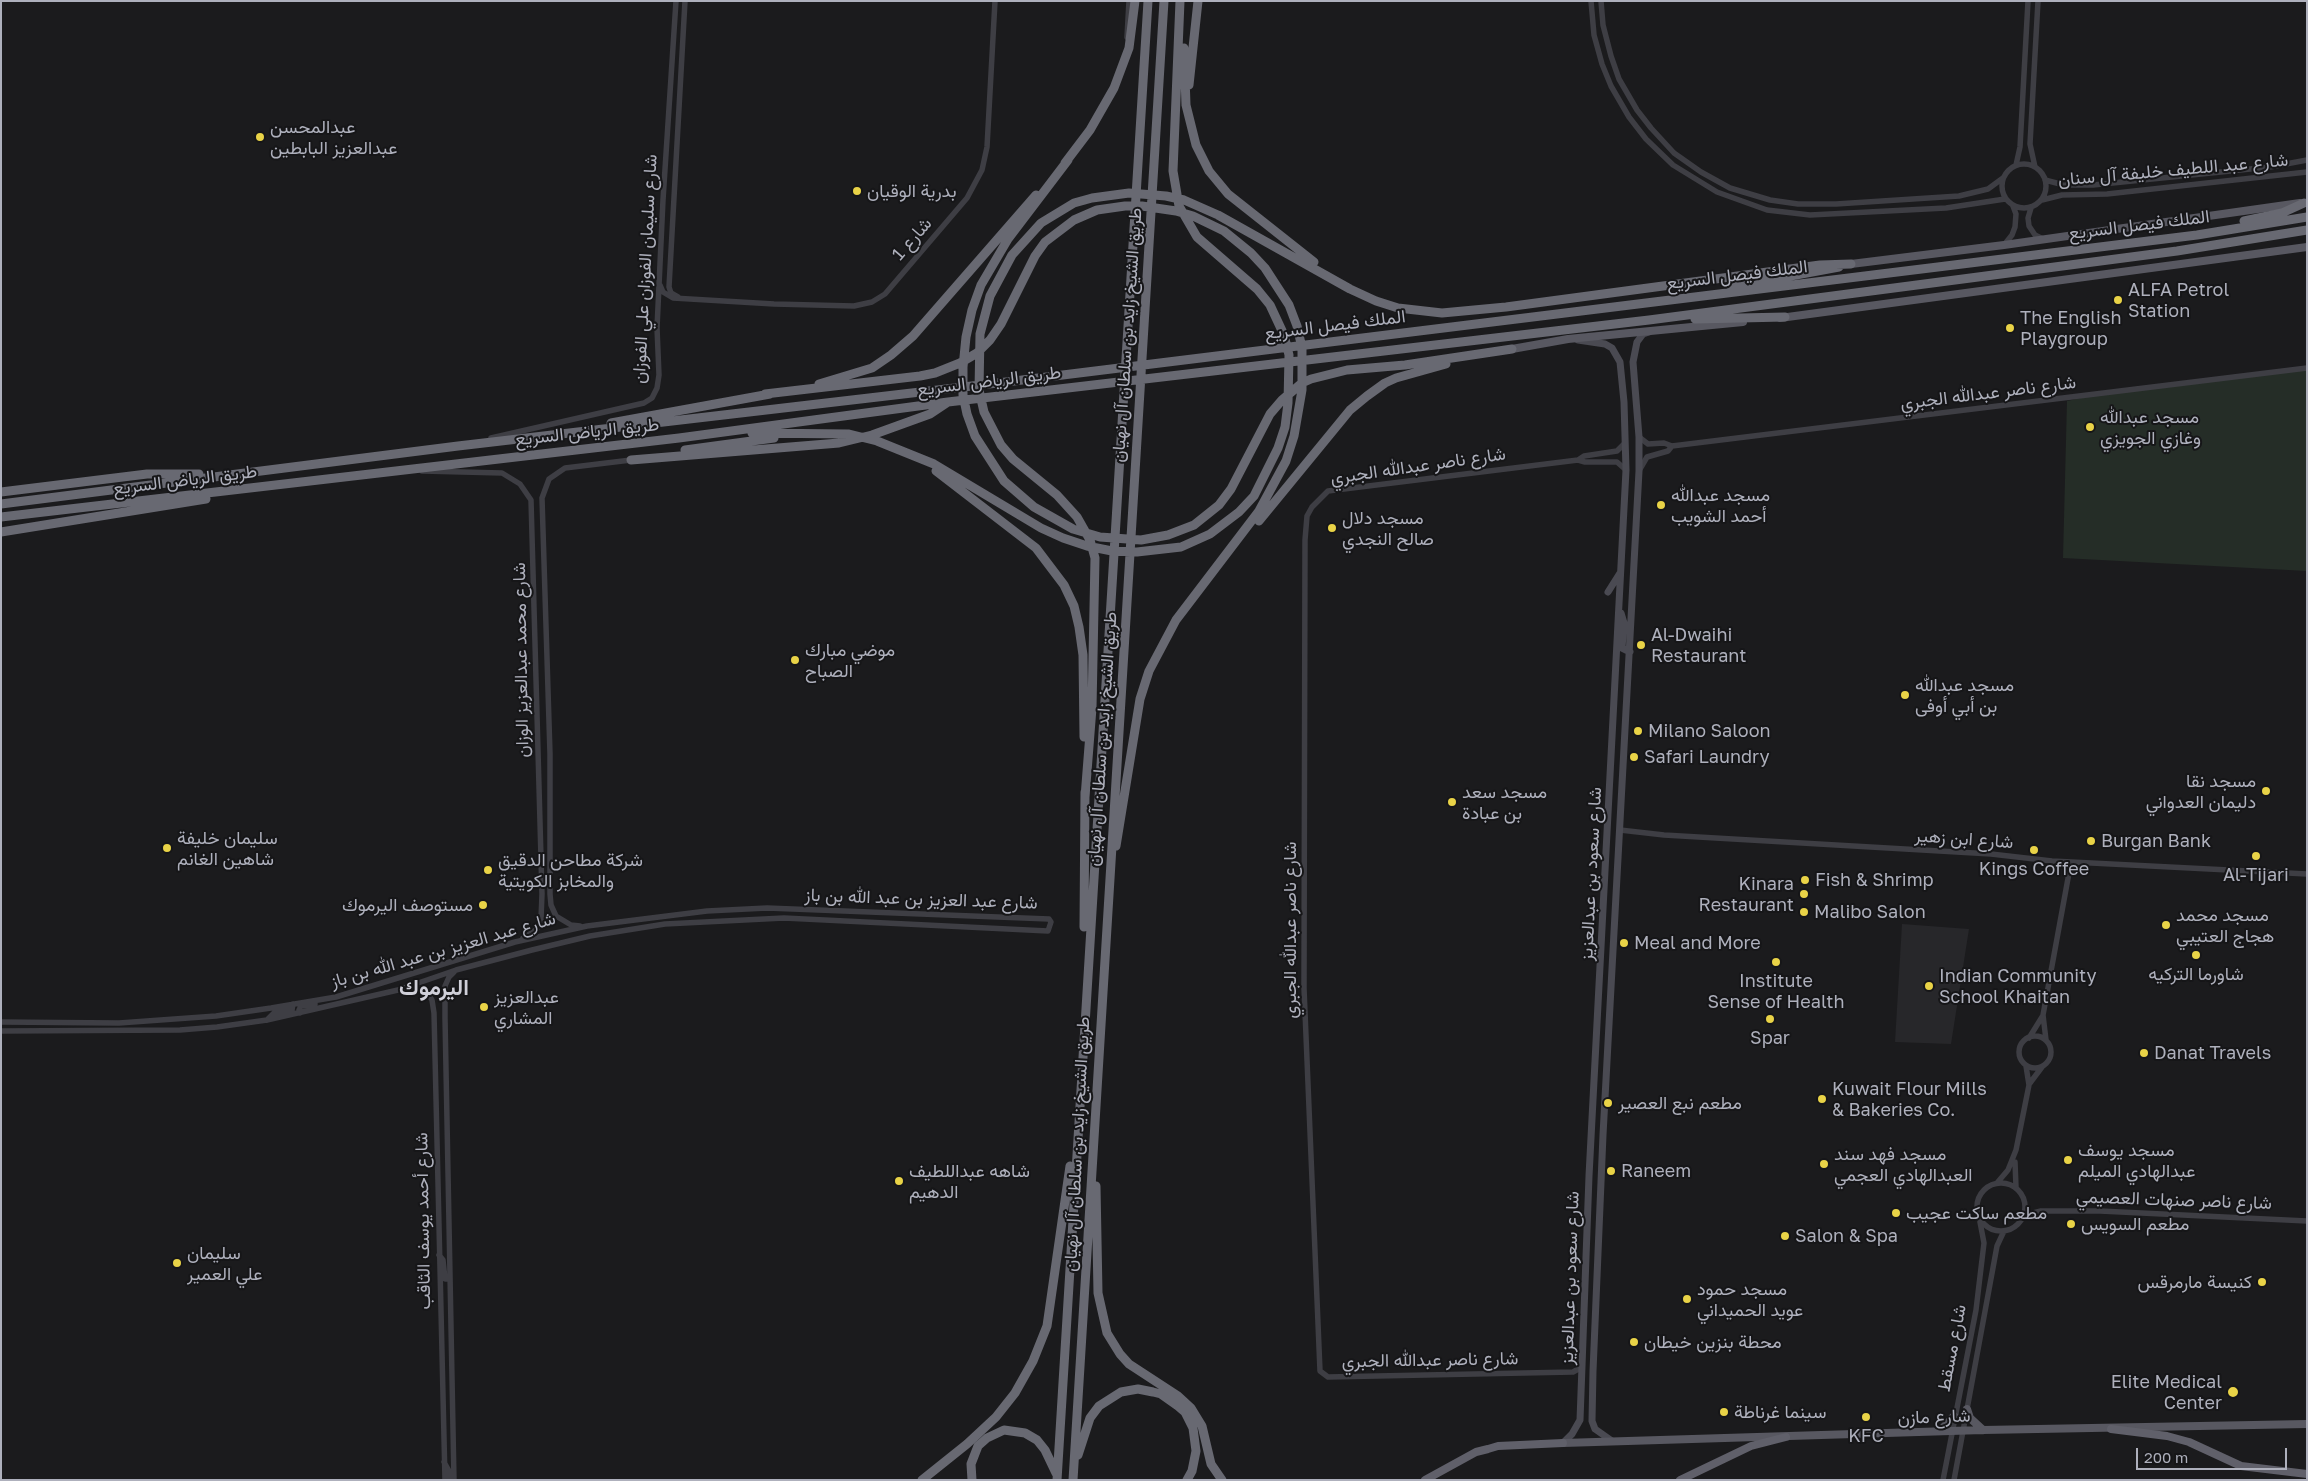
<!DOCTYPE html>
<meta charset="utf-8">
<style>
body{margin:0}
#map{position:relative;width:2308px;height:1481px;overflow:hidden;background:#1b1b1d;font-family:"Golos Text",sans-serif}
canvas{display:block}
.frame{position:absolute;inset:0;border:2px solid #aeb0bc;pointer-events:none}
.scale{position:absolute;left:2136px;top:1448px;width:151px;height:22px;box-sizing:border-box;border:2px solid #aeb0bc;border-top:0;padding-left:6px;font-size:15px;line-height:18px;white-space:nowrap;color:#aeb0bc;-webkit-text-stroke:4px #161618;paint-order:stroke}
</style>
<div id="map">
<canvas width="2308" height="1481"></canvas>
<div class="frame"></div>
<div class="scale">200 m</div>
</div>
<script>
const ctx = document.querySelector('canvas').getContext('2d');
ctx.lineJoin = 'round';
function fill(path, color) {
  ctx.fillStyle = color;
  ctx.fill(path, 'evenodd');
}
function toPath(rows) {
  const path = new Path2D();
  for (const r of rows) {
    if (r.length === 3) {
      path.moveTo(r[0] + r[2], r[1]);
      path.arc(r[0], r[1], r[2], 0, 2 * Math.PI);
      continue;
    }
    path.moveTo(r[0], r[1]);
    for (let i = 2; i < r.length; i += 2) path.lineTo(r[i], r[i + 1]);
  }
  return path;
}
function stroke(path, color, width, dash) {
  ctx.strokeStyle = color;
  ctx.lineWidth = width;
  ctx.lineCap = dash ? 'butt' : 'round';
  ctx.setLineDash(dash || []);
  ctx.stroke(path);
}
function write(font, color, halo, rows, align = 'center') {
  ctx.font = font + ' "Golos Text",Vazirmatn,sans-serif';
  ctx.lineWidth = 4;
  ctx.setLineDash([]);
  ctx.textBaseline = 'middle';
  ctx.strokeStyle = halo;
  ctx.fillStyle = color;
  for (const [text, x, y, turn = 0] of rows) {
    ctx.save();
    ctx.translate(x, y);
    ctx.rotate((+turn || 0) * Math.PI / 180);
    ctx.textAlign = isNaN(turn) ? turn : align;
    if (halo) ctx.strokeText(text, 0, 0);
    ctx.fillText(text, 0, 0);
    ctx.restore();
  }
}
fill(toPath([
 [1902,924,1969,929,1951,1044,1895,1042]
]), '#27272a');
fill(toPath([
 [2307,368,2307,571,2063,558,2067,401,2095,395]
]), '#252d27');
stroke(toPath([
 [1591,1,1594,35,1602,64,1611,86,1629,117,1646,139,1673,165,1717,192,1767,210,1810,215,1946,208,2005,199],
 [1601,1,1603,25,1611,56,1619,79,1637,110,1651,128,1674,153,1701,172,1730,188,1770,200,1798,204,1836,204,1959,196,1988,189,2003,178],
 [1127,37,1129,1],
 [2024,186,22],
 [2016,165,2020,147,2028,1],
 [2035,167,2030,144,2038,1],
 [2045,180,2064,185,2093,185,2270,167,2307,160],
 [2042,200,2062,195,2107,194,2307,172],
 [2031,208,2028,218,2029,226,2035,235,2043,239],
 [2004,245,2012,235,2015,227,2016,214,2013,206],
 [660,285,663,292,673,298,774,304,854,306,872,302,885,294,967,198,982,170,987,147,995,1],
 [678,297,671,293,669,287,685,1],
 [1639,437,1648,444,1664,443,1672,446,2307,368],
 [491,438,644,403,652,398,657,388,659,375,657,328,663,200,676,1],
 [1578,460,1584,456,1617,451,1625,443],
 [1640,469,1647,457,1668,451,1672,446],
 [422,471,502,473,520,484,531,500,542,894,541,919,537,929,523,938],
 [1620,830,1664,835,1991,854,2052,861,2307,874],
 [580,926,571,925,556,916,551,905,550,894,550,754,542,498,549,479,565,468,631,460],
 [454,972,449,977,445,986,445,1018,454,1480],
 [405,990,420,989,428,994,432,1000,434,1013,445,1480],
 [300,1013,299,1010,301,1006,315,1004],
 [267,1020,274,1013,292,1010,293,1004],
 [1,1022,119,1023,216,1016,271,1008,336,997,515,942,587,926,707,911,767,908,1049,919,1051,922,1048,931,784,918,665,924,590,936,532,950,456,970,398,990,267,1020,217,1027,180,1030,1,1031],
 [2035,1052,16],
 [2029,1038,2042,1017],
 [2046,1040,2043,1015,2071,862],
 [2030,1083,2042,1067],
 [2015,1162,2016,1187],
 [2001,1207,24],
 [1997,1183,2008,1170,2016,1150,2029,1085,2026,1066],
 [2025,1215,2041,1211,2100,1211,2307,1221],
 [439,1255,443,1260,445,1279,450,1279],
 [1582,1367,1573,1372,1328,1377,1320,1371,1304,988,1305,540,1307,516,1312,507,1328,491,1578,460,1585,462,1617,462,1626,470],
 [444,1462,449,1471,450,1480],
 [1943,1480,1976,1310,1984,1243,1980,1222],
 [1954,1480,1997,1246,2004,1231]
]), '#3e3e44', 5.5);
stroke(toPath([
 [1608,592,1620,573],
 [1621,613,1624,623,1622,648,1630,652],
 [1612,1441,1595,1429,1592,1421,1593,1371,1603,1135,1639,471,1639,437,1633,362,1637,342,1643,334,1649,332],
 [1563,1443,1572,1434,1580,1420,1589,1176,1626,470,1624,402,1620,362,1612,348,1605,344,1578,340]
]), '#4a4a52', 7);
stroke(toPath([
 [1851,264,2004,245,2300,203],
 [1780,318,2307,247],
 [1512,349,1568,339,1743,322],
 [1967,1409,1970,1418,1983,1430],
 [1940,1431,1954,1416],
 [1563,1443,1983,1430,2307,1424]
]), '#585861', 8);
stroke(toPath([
 [2111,1429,2167,1436,2189,1442,2241,1466,2307,1474],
 [1425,1480,1476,1452,1488,1449,1498,1446,1563,1443],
 [1680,1480,1751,1446,1786,1437]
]), '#60606a', 8);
stroke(toPath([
 [1184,48,1186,105,1196,145,1209,171,1228,194,1314,262],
 [1189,85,1198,1],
 [1068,160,1008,239,981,285,972,310,966,337,963,367,963,395,967,414,975,436,1004,481,1034,507,1073,529,1100,537,1141,540,1168,535,1194,525,1219,505,1231,489,1270,414,1282,400,1302,383,1311,379,1347,370,1405,365,1512,349],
 [1065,163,1090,130,1114,88,1129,48,1135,1],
 [2244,221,2282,213,2304,203],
 [1731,287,1839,267],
 [1695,319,1785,317],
 [819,384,872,368,891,355,913,336,1036,195],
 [765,394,920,376,935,373,960,363,977,353,990,340,1001,324,1035,256,1045,242,1074,220,1097,210,1125,206,1142,206,1176,211,1193,216,1224,231,1251,253,1265,268,1289,305,1297,326,1302,348,1302,390,1294,436,1286,461,1259,511,1176,620,1149,671,1140,699,1116,846],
 [611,423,770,394],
 [752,433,849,434,877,441,934,464,1041,528,1063,538,1087,546,1112,551,1137,552,1181,547,1210,534,1239,512,1254,496,1278,448,1285,427,1288,403,1289,355,1284,335,1270,305,1257,289,1197,237,1179,206,1173,171,1180,1],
 [685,450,774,438],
 [631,460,839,443,872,435,930,414,948,402],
 [936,471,1036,548,1064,585,1074,606,1079,627,1083,655,1084,737],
 [1,492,147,474,199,474],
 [1,504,458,446,1006,382,2197,235,2307,217],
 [1,517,679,438,948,402,1649,320,2177,251,2307,230],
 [1259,521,1350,410,1367,396,1385,383,1396,378,1446,364],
 [1,532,206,499],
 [1085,797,1092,708,1095,558,1090,540,1077,517,1057,495,1013,459,1001,445,984,412,979,390,980,334,990,296,1012,255,1041,223,1074,203,1092,198,1129,193,1166,196,1184,200,1218,215,1350,289,1376,301,1398,308,1442,313,1506,307,1820,265,1851,264],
 [1084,927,1085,792],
 [1096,1186,1098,1293,1107,1333,1120,1354,1129,1364,1178,1396,1191,1408,1202,1426,1211,1464,1222,1480],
 [1078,1455,1090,1418,1099,1406,1121,1392,1138,1389,1153,1392,1161,1394,1178,1406,1185,1412,1193,1428,1196,1451,1192,1471,1187,1480],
 [922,1480,967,1444,996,1417,1015,1393,1033,1361,1047,1326,1070,1166],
 [972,1480,971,1464,978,1446,987,1438,1004,1430,1025,1433,1037,1440,1045,1450,1056,1473],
 [1057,1480,1148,1],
 [1073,1480,1164,1]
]), '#686972', 9);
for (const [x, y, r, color] of [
 [260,137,5,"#e9d347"],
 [857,191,5,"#e9d347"],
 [2118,300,5,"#e9d347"],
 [2010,328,5,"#e9d347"],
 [2090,427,5,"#e9d347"],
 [1661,505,5,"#e9d347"],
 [1332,528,5,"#e9d347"],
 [1641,645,5,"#e9d347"],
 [795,660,5,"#e9d347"],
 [1905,695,5,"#e9d347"],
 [1638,731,5,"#e9d347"],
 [1634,757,5,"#e9d347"],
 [2266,791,5,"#e9d347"],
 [1452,802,5,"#e9d347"],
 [2091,841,5,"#e9d347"],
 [167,848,5,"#e9d347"],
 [2034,850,5,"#e9d347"],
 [2256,856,5,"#e9d347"],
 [488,870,5,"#e9d347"],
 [1805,880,5,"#e9d347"],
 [1804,894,5,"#e9d347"],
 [483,905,5,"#e9d347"],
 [1804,912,5,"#e9d347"],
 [2166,925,5,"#e9d347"],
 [1624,943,5,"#e9d347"],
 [2196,955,5,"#e9d347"],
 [1776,962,5,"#e9d347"],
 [1929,986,5,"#e9d347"],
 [484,1007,5,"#e9d347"],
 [1770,1019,5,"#e9d347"],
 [2144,1053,5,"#e9d347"],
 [1822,1099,5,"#e9d347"],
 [1608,1103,5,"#e9d347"],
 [2068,1160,5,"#e9d347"],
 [1824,1164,5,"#e9d347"],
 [1611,1171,5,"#e9d347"],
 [899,1181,5,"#e9d347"],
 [1896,1213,5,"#e9d347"],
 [2071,1224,5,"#e9d347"],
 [1785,1236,5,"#e9d347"],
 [177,1263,5,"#e9d347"],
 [2262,1282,5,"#e9d347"],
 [1687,1299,5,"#e9d347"],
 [1634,1342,5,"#e9d347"],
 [2233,1392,6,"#e9d347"],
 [1724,1412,5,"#e9d347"],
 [1866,1417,5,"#e9d347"]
]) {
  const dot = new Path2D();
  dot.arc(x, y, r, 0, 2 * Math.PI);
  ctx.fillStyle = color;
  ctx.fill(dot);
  stroke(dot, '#161618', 2);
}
write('18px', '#aeb0bc', '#161618', [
 ["عبدالمحسن",270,127],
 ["عبدالعزيز البابطين",270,148],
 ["بدرية الوقيان",867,191],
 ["ALFA Petrol",2128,290],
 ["Station",2128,311],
 ["The English",2020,318],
 ["Playgroup",2020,339],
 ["مسجد عبدالله",2100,417],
 ["وغازي الجويزي",2100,438],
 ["مسجد عبدالله",1671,495],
 ["أحمد الشويب",1671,516],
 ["مسجد دلال",1342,518],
 ["صالح النجدي",1342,539],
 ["Al-Dwaihi",1651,635],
 ["Restaurant",1651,656],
 ["موضي مبارك",805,650],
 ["الصباح",805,671],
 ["مسجد عبدالله",1915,685],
 ["بن أبي أوفى",1915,706],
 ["Milano Saloon",1648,731],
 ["Safari Laundry",1644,757],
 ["مسجد نقا",2256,781,"right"],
 ["دليمان العدواني",2256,802,"right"],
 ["مسجد سعد",1462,792],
 ["بن عبادة",1462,813],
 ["سليمان خليفة",177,838],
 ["شاهين الغانم",177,859],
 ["Burgan Bank",2101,841],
 ["شركة مطاحن الدقيق",498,860],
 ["والمخابز الكويتية",498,881],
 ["Kings Coffee",2034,869,"center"],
 ["Al-Tijari",2256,875,"center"],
 ["Fish & Shrimp",1815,880],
 ["Kinara",1794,884,"right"],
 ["Restaurant",1794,905,"right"],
 ["مستوصف اليرموك",473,905,"right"],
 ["Malibo Salon",1814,912],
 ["مسجد محمد",2176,915],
 ["هجاج العتيبي",2176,936],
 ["Meal and More",1634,943],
 ["شاورما التركيه",2196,974,"center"],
 ["Indian Community",1939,976],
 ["School Khaitan",1939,997],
 ["Institute",1776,981,"center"],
 ["Sense of Health",1776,1002,"center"],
 ["عبدالعزيز",494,997],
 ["المشاري",494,1018],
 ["Spar",1770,1038,"center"],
 ["Danat Travels",2154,1053],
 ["Kuwait Flour Mills",1832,1089],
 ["& Bakeries Co.",1832,1110],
 ["مطعم نبع العصير",1618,1103],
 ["مسجد يوسف",2078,1150],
 ["عبدالهادي الميلم",2078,1171],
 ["مسجد فهد سند",1834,1154],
 ["العبدالهادي العجمي",1834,1175],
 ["شاهه عبداللطيف",909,1171],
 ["الدهيم",909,1192],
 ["Raneem",1621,1171],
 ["مطعم ساكت عجيب",1906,1213],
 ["مطعم السويس",2081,1224],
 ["Salon & Spa",1795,1236],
 ["سليمان",187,1253],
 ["علي العمير",187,1274],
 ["كنيسة مارمرقس",2252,1282,"right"],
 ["مسجد حمود",1697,1289],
 ["عويد الحميداني",1697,1310],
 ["محطة بنزين خيطان",1644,1342],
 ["Elite Medical",2222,1382,"right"],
 ["Center",2222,1403,"right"],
 ["سينما غرناطة",1734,1412],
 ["KFC",1866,1436,"center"]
], 'left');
write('18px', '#aeb0bc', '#161618', [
 ["شارع عبد اللطيف خليفة آل سنان",2173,170,-5],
 ["الملك فيصل السريع",2139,225,-7],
 ["شارع 1",912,239,-49],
 ["شارع سليمان الفوزان علي الفوزان",645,269,-87],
 ["الملك فيصل السريع",1737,275,-7],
 ["الملك فيصل السريع",1335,325,-7],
 ["طريق الشيخ زايد بن سلطان آل نهيان",1127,335,-86],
 ["طريق الرياض السريع",989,381,-7],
 ["شارع ناصر عبدالله الجبري",1988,393,-7],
 ["طريق الرياض السريع",587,432,-6],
 ["شارع ناصر عبدالله الجبري",1418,466,-8],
 ["طريق الرياض السريع",185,480,-7],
 ["شارع محمد عبدالعزيز الوزان",521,660,-91],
 ["طريق الشيخ زايد بن سلطان آل نهيان",1102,739,-86],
 ["شارع ابن زهير",1964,839,4],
 ["شارع سعود بن عبدالعزيز",1591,874,-87],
 ["شارع عبد العزيز بن عبد الله بن باز",921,899,2],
 ["شارع ناصر عبدالله الجبري",1290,930,-90],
 ["شارع عبد العزيز بن عبد الله بن باز",443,950,-16],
 ["طريق الشيخ زايد بن سلطان آل نهيان",1077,1144,-87],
 ["شارع ناصر صنهات العصيمي",2174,1200,2],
 ["شارع أحمد يوسف الثاقب",423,1221,-91],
 ["شارع سعود بن عبدالعزيز",1570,1278,-88],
 ["شارع مسقط",1952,1348,-79],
 ["شارع ناصر عبدالله الجبري",1430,1360,-1],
 ["شارع مازن",1934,1417,-2]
]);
write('bold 22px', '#cfcfd8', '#161618', [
 ["اليرموك",434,988]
]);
</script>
